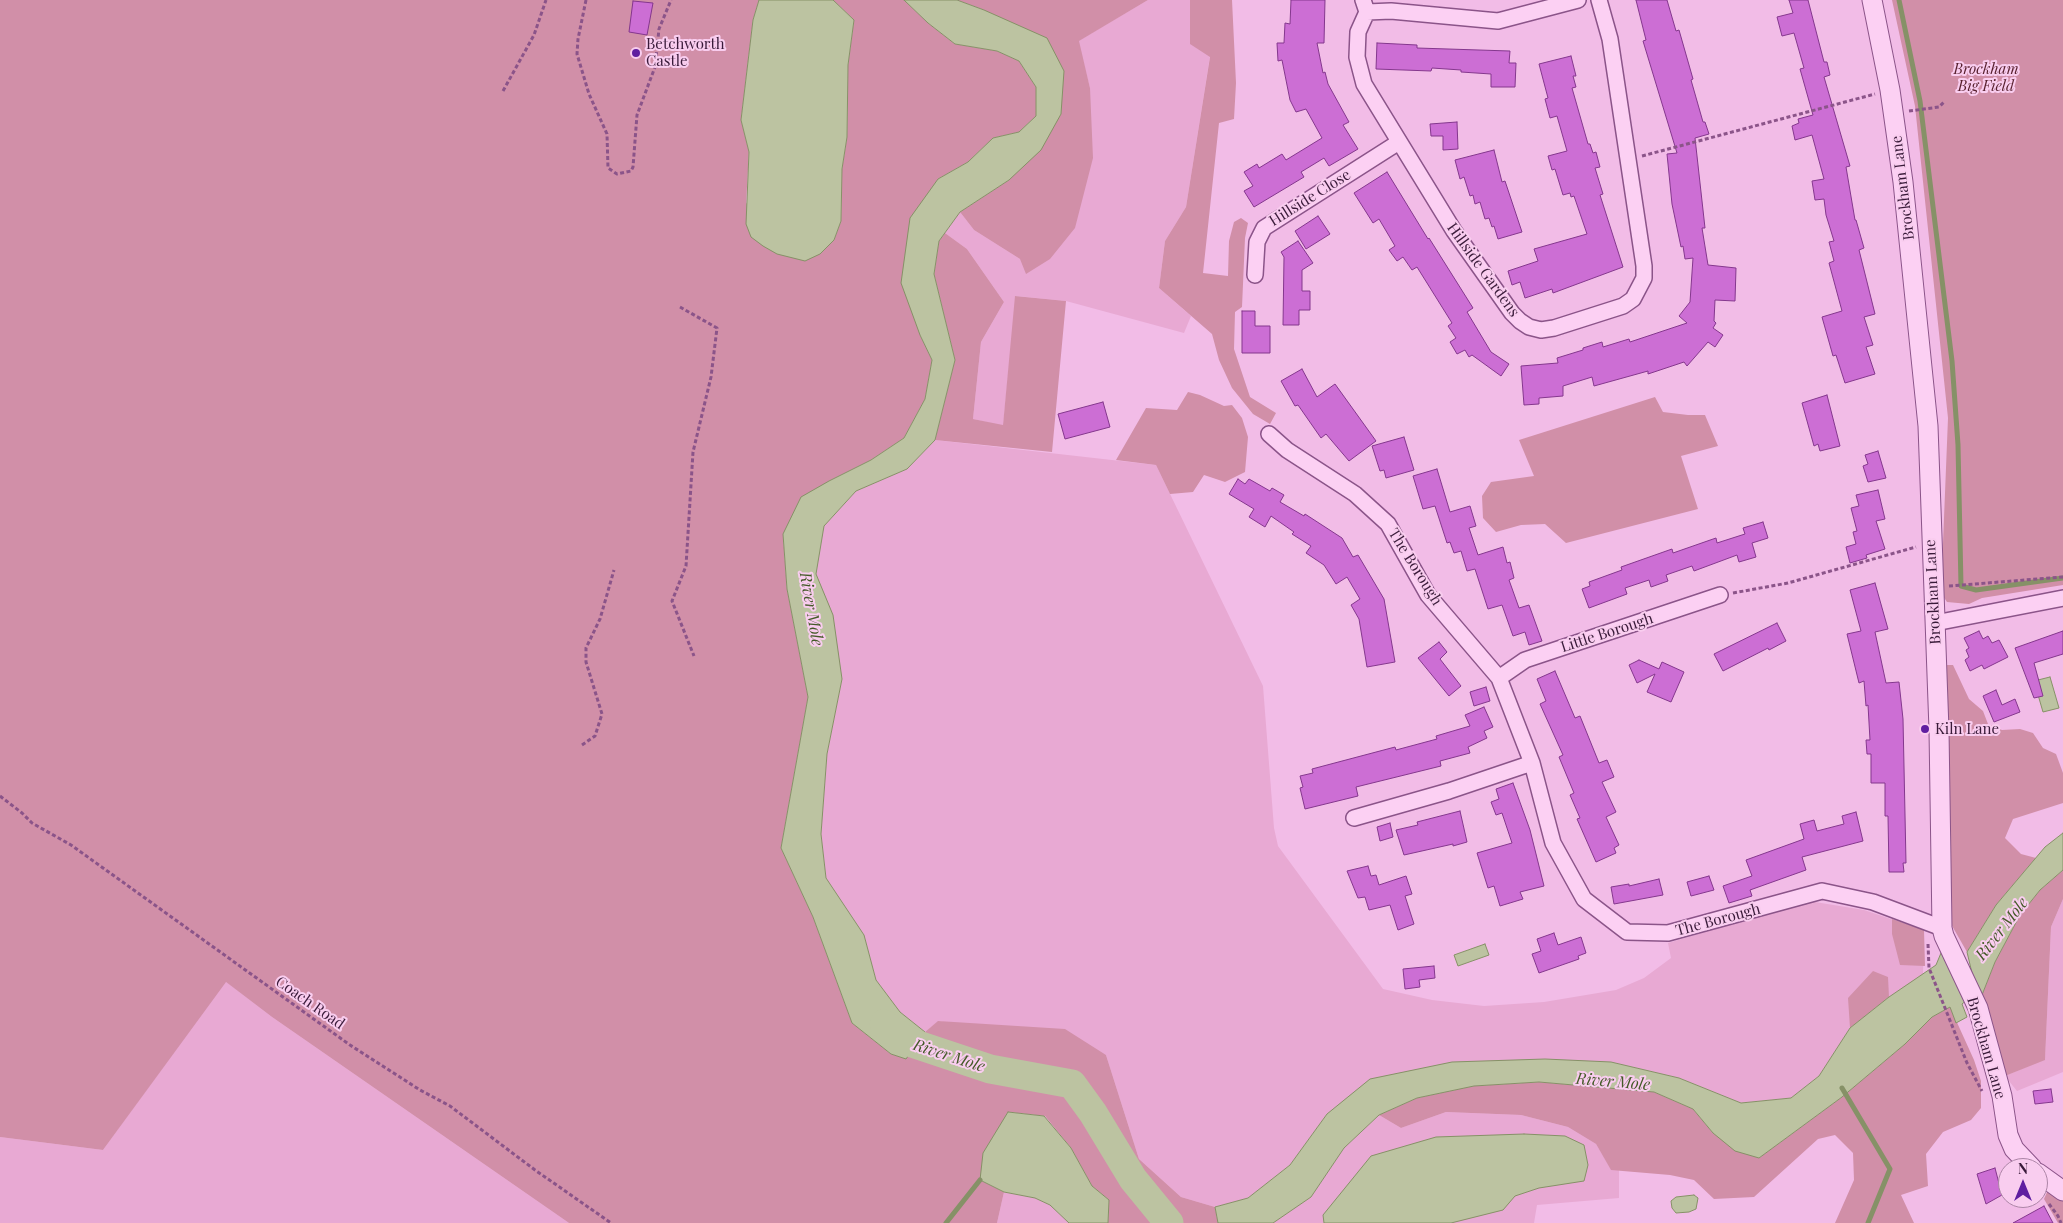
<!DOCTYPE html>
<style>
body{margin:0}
#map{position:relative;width:2063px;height:1223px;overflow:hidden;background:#f2bce7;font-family:"Playfair Display",serif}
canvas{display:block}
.north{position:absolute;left:1998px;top:1158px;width:50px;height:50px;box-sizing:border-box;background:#f9cdef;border:1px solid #ac85a6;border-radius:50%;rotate:0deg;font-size:14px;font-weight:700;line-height:20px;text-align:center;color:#391a39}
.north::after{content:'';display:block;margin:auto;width:18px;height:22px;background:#5f1ea0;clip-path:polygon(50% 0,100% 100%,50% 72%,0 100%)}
</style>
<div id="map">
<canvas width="2063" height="1223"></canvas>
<div class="north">N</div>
</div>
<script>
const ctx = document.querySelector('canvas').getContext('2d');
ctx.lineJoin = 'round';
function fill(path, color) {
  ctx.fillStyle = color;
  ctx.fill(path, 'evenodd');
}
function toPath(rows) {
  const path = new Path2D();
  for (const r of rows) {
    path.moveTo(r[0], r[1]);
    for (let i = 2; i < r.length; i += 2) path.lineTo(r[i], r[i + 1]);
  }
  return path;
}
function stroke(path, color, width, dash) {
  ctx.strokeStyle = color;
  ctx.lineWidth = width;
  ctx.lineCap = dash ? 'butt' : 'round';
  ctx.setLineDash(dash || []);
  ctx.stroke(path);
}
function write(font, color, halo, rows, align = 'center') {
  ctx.font = font + ' "Playfair Display",serif';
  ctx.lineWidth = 4;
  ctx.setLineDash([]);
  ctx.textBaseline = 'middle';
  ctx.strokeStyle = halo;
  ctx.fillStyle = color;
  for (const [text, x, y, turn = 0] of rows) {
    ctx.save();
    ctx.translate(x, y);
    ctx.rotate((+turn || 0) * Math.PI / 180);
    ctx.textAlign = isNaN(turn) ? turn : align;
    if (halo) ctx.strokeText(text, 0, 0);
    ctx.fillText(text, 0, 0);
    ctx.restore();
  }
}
fill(toPath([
 [1148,0,1190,0,1190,43,1210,56,1186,207,1165,241,1159,288,1191,316,1184,333,1066,301,1016,296,1003,426,973,419,981,342,1004,302,967,249,945,233,960,212,974,230,1020,259,1090,88,1078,41],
 [935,440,1156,465,1263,686,1274,828,1278,846,1383,989,1432,1000,1484,1006,1544,1002,1616,990,1644,978,1671,958,1668,943,1809,901,1864,910,1924,930,1923,975,1889,997,1850,1028,1819,1076,1791,1098,1741,1103,1679,1078,1611,1062,1327,1114,1290,1165,1248,1198,1215,1207,1181,1197,1139,1159,1106,1055,939,1021,925,1032,900,1012,876,980,864,935,826,878,821,834,827,754,842,679,816,574,824,526,856,491,907,469],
 [2063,899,2063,1072,2017,1091,2005,1076,2045,1059,2051,927],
 [225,981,272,1017,569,1223,0,1223,0,1137,103,1150],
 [1446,1112,1521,1115,1568,1127,1596,1144,1611,1169,1619,1170,1619,1198,1537,1205,1534,1223,1273,1223,1311,1197,1344,1148,1379,1115,1401,1128],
 [1004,1192,1035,1198,1050,1205,1069,1223,997,1223]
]), '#e8a9d3');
fill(toPath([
 [0,0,759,0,753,20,741,120,749,152,746,203,820,254,834,240,841,221,842,169,847,137,848,65,854,20,833,0,904,0,928,23,955,44,997,51,1019,61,1036,87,1036,116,1019,132,993,138,968,162,938,179,920,335,932,360,925,399,904,438,871,460,829,481,783,534,787,589,808,697,781,848,813,917,852,1023,891,1054,906,1058,925,1032,938,1021,1065,1029,1106,1055,1139,1159,1181,1197,1215,1207,1218,1223,1108,1223,1109,1200,1092,1186,1071,1148,1045,1116,1008,1112,980,1180,1004,1192,997,1223,569,1223,272,1017,226,982,103,1150,0,1137],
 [957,0,1148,0,1079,41,1090,88,1093,158,1075,228,1050,259,1026,274,1020,259,974,230,960,212,1009,180,1061,114,984,10],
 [1190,0,1232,0,1236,83,1234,119,1219,123,1203,273,1228,276,1229,241,1234,222,1241,218,1248,223,1245,238,1242,307,1235,312,1234,349,1250,397,1276,413,1270,424,1253,414,1232,388,1219,360,1212,334,1159,288,1165,241,1186,207,1210,57,1190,44],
 [1892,0,2063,0,2063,585,1982,598,1969,604,1947,602,1941,593,1948,418,1915,106],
 [945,233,967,249,1004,302,981,342,973,419,1003,425,1015,296,1066,301,1052,452,935,440,955,360,934,274,939,241],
 [1188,392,1200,395,1224,406,1232,405,1242,418,1248,437,1245,472,1225,482,1204,475,1193,492,1170,494,1156,465,1116,460,1146,408,1177,410],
 [1655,397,1663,412,1688,415,1705,415,1718,446,1681,456,1698,509,1566,543,1545,524,1521,525,1496,532,1483,518,1482,496,1491,482,1534,476,1519,440],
 [1945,665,1953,665,1969,699,1983,711,1988,724,2002,730,2020,729,2033,733,2043,748,2056,754,2063,773,2063,803,2013,819,2005,838,2021,854,2036,858,1996,905,1967,952,1951,924],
 [2063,870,2063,899,2051,927,2045,1060,2005,1076,1980,1000,1995,962,2020,915,2040,890],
 [1892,919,1924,930,1925,966,1900,965,1892,934],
 [1873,971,1888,977,1889,997,1850,1028,1848,998],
 [1950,1007,1974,1060,1981,1081,1981,1108,1971,1120,1943,1132,1926,1154,1928,1186,1901,1195,1914,1223,1835,1223,1854,1180,1853,1153,1835,1135,1818,1139,1754,1197,1714,1199,1694,1180,1670,1175,1611,1170,1596,1144,1568,1127,1521,1115,1446,1112,1401,1128,1379,1115,1417,1098,1474,1086,1539,1082,1654,1092,1693,1109,1713,1133,1759,1158,1842,1097,1905,1044,1932,1017],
 [2048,1190,2063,1199,2063,1223,2058,1223,2044,1199]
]), '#d18fa8');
const water = toPath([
 [759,0,833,0,854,20,848,65,847,137,842,169,841,221,834,240,820,254,805,261,777,254,763,246,751,237,746,224,749,152,741,120,753,20,759,0],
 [904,0,957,0,984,10,1047,38,1064,71,1061,114,1041,150,1009,180,960,212,939,241,934,274,955,360,935,440,907,469,856,491,824,526,816,574,833,615,842,679,827,754,821,834,826,878,864,935,876,980,900,1012,925,1032,906,1059,891,1054,852,1023,813,917,781,848,808,697,787,589,783,534,801,497,829,481,871,460,904,438,925,399,932,360,920,335,901,283,910,218,938,179,968,162,993,138,1019,132,1036,116,1036,87,1019,61,997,51,955,44,928,23,904,0],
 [2050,677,2059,708,2043,712,2034,681,2050,677],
 [2063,833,2063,870,2040,890,2020,915,1995,962,1980,1000,1977,994,1967,952,1996,905,2045,847,2063,833],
 [1485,944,1489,955,1458,966,1454,955,1485,944],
 [1941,953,1948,959,1968,999,1962,1004,1967,1017,1956,1023,1950,1007,1932,1017,1905,1044,1842,1097,1759,1158,1735,1151,1713,1133,1693,1109,1654,1092,1539,1082,1474,1086,1417,1098,1379,1115,1344,1148,1311,1197,1273,1223,1218,1223,1215,1207,1248,1198,1290,1165,1327,1114,1370,1079,1452,1062,1545,1059,1611,1062,1679,1078,1741,1103,1791,1098,1819,1076,1850,1028,1889,997,1936,965,1941,953],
 [1008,1112,1044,1116,1071,1148,1092,1186,1109,1200,1108,1223,1069,1223,1050,1205,1035,1198,1004,1192,980,1180,983,1153,1008,1112],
 [1524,1134,1565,1136,1584,1145,1588,1165,1584,1181,1539,1188,1515,1196,1503,1210,1451,1223,1324,1223,1323,1215,1371,1156,1436,1137,1524,1134],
 [1694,1195,1698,1198,1696,1209,1689,1212,1676,1213,1672,1208,1671,1201,1676,1197,1694,1195]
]);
fill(water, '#bcc3a1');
stroke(water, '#869167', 1);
stroke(toPath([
 [1899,0,1920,101,1952,361,1958,445,1961,586,1976,590,2063,578],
 [1842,1088,1890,1169,1868,1223],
 [946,1223,980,1180]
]), '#869167', 5);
stroke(toPath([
 [884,1024,906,1041,990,1069,1072,1084,1093,1113,1133,1179,1169,1223]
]), '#bcc3a1', 29);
const building = toPath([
 [1291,0,1325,0,1324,43,1317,43,1323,73,1325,72,1328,84,1349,122,1343,125,1358,149,1329,166,1324,158,1301,172,1304,177,1254,207,1244,191,1253,186,1244,172,1257,164,1259,168,1282,154,1286,160,1322,138,1306,109,1296,112,1290,100,1282,60,1278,61,1277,43,1284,43,1285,23,1290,24,1291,0],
 [1636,0,1667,0,1676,31,1679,30,1693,79,1691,80,1703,122,1705,122,1709,134,1695,138,1705,228,1702,228,1708,265,1736,268,1735,301,1715,300,1714,321,1716,323,1713,328,1723,335,1715,347,1708,342,1687,366,1684,362,1648,374,1648,371,1594,386,1592,377,1563,386,1563,396,1539,398,1539,404,1524,405,1521,366,1558,363,1557,358,1583,350,1583,348,1602,342,1603,347,1629,339,1630,342,1687,323,1679,316,1690,302,1693,258,1685,259,1683,246,1681,247,1672,204,1667,154,1677,153,1643,41,1646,40,1636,0],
 [1789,0,1808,0,1824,62,1827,62,1830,75,1824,77,1850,166,1846,167,1855,220,1856,220,1864,248,1859,250,1875,314,1864,317,1873,345,1866,347,1875,374,1845,383,1836,355,1833,356,1822,317,1842,311,1829,263,1834,261,1829,242,1834,241,1826,215,1824,199,1815,200,1812,181,1824,179,1812,135,1795,140,1792,126,1799,123,1798,119,1813,115,1800,69,1804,68,1794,33,1782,36,1777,17,1793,13,1789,0],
 [633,1,653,3,647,35,629,32,633,1],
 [1377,43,1417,45,1417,48,1510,51,1509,63,1516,63,1515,87,1491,87,1491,74,1461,72,1461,70,1432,68,1431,71,1376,69,1377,43],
 [1571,56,1576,76,1573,76,1576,87,1572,88,1588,144,1590,144,1593,153,1596,152,1600,167,1595,168,1603,194,1600,195,1623,267,1553,293,1552,289,1525,298,1520,282,1512,285,1508,271,1538,261,1534,249,1587,234,1574,196,1571,197,1570,193,1563,195,1555,169,1552,170,1548,156,1567,151,1557,116,1550,118,1545,99,1548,98,1539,64,1571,56],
 [1457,122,1458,149,1443,150,1443,136,1431,136,1430,124,1457,122],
 [1494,150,1502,182,1505,181,1522,232,1498,239,1494,226,1492,227,1489,218,1485,219,1480,202,1475,204,1473,195,1470,196,1464,177,1460,179,1455,160,1494,150],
 [1387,172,1428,239,1429,238,1473,308,1467,312,1491,352,1509,364,1501,376,1472,355,1469,357,1465,350,1457,354,1450,342,1456,338,1448,326,1452,323,1417,267,1412,270,1403,257,1397,261,1389,250,1395,246,1379,219,1373,223,1354,193,1387,172],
 [1318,216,1330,234,1306,249,1295,231,1318,216],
 [1298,241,1313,263,1302,270,1302,291,1310,291,1310,310,1299,310,1299,325,1283,325,1284,257,1281,252,1298,241],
 [1242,311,1255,311,1255,326,1270,326,1270,353,1242,353,1242,311],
 [1302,369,1317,397,1335,384,1376,441,1349,461,1326,434,1321,438,1298,405,1295,406,1281,381,1302,369],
 [1827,395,1840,446,1820,451,1818,444,1814,446,1802,403,1827,395],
 [1103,402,1110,427,1065,439,1058,414,1103,402],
 [1404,437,1414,470,1386,478,1384,470,1380,471,1372,446,1404,437],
 [1878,451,1886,478,1868,482,1863,466,1868,464,1865,455,1878,451],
 [1437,469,1450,512,1470,506,1476,526,1469,528,1478,555,1503,547,1507,563,1510,562,1514,578,1509,580,1519,608,1529,605,1542,641,1529,645,1525,632,1513,636,1502,605,1488,609,1475,569,1467,571,1461,551,1454,553,1450,542,1447,543,1435,506,1423,509,1413,476,1437,469],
 [1238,479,1245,484,1249,479,1270,491,1272,488,1284,495,1280,502,1304,516,1305,514,1342,538,1353,557,1358,555,1384,599,1395,662,1367,667,1359,619,1351,605,1360,599,1347,577,1336,584,1324,565,1306,553,1311,546,1292,534,1294,532,1271,516,1265,527,1249,517,1254,509,1229,494,1238,479],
 [1878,490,1885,519,1876,521,1885,549,1866,555,1867,558,1850,563,1846,547,1856,544,1853,532,1857,531,1851,508,1859,506,1856,495,1878,490],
 [1763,522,1768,538,1752,543,1756,557,1739,562,1737,555,1694,571,1692,566,1666,575,1668,581,1651,587,1649,580,1625,588,1627,594,1589,608,1582,589,1590,586,1589,582,1622,570,1621,567,1672,549,1673,553,1716,538,1717,543,1745,534,1743,528,1763,522],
 [1875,583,1888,629,1875,632,1886,683,1899,682,1903,719,1906,863,1903,863,1904,872,1889,872,1888,816,1885,816,1885,783,1871,783,1871,754,1867,754,1866,740,1870,740,1868,705,1866,706,1864,681,1859,683,1847,634,1861,631,1850,590,1875,583],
 [1777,623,1786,641,1769,650,1768,648,1723,671,1714,654,1777,623],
 [1979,631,1983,639,1988,636,1992,643,1999,640,2008,657,1984,669,1982,665,1970,671,1965,660,1969,657,1966,650,1969,648,1964,638,1979,631],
 [2063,631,2063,654,2034,663,2043,696,2034,698,2015,648,2063,631],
 [1439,642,1447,652,1440,659,1461,686,1449,696,1418,658,1439,642],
 [1639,660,1659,669,1662,662,1684,672,1671,702,1647,692,1655,674,1637,683,1629,665,1639,660],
 [1555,671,1575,718,1580,716,1599,763,1607,760,1614,777,1602,782,1616,812,1606,817,1619,845,1614,848,1616,853,1596,862,1577,819,1580,818,1570,795,1574,793,1559,757,1563,755,1540,704,1546,701,1537,679,1555,671],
 [1486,687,1490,701,1474,706,1470,692,1486,687],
 [1996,690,2002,705,2015,699,2020,712,1994,722,1983,696,1996,690],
 [1484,707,1493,727,1484,731,1487,738,1468,747,1470,753,1440,761,1441,766,1356,787,1358,796,1305,809,1300,788,1303,787,1300,776,1313,773,1312,769,1395,747,1396,750,1437,739,1436,736,1470,726,1465,715,1484,707],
 [1513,783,1530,830,1544,886,1520,892,1523,899,1500,906,1494,886,1488,888,1477,853,1512,843,1502,813,1496,815,1491,802,1499,799,1496,789,1513,783],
 [1460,811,1467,842,1453,846,1453,844,1404,855,1396,830,1418,825,1417,822,1460,811],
 [1856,812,1863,841,1802,857,1806,870,1750,890,1752,896,1729,903,1723,886,1752,876,1746,860,1804,839,1800,824,1814,820,1817,831,1844,824,1842,816,1856,812],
 [1390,823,1393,837,1380,841,1377,827,1390,823],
 [1368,866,1371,876,1376,875,1379,885,1406,876,1412,894,1405,896,1414,924,1398,930,1390,905,1369,910,1365,897,1358,898,1347,871,1368,866],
 [1709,876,1714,890,1691,896,1687,882,1709,876],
 [1659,879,1663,895,1614,904,1611,887,1629,884,1629,886,1659,879],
 [1554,933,1558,945,1581,937,1586,953,1578,956,1579,959,1539,973,1532,954,1541,951,1537,939,1554,933],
 [1434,966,1435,978,1419,980,1420,987,1405,989,1403,969,1434,966],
 [2051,1089,2053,1102,2035,1104,2033,1091,2051,1089],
 [1995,1168,2002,1195,1986,1204,1977,1174,1995,1168],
 [2044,1206,2053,1223,2013,1223,2044,1206]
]);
fill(building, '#cc6ed4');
stroke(building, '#84378d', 1);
const minor = toPath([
 [1363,0,1367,12,1358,32,1357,57,1364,84,1454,231,1512,313,1520,321,1529,327,1541,330,1554,328,1623,306,1633,299,1644,278,1644,266,1610,39,1599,0],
 [1367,12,1391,11,1498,21,1578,0],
 [1255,275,1257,242,1264,228,1399,142],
 [1269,434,1287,450,1355,494,1388,524,1428,595,1499,678,1532,763,1553,843,1584,899,1627,932,1668,933,1822,891,1873,902,1942,928],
 [1935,623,2063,598],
 [1499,678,1525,660,1720,595],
 [1354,818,1449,791,1532,763]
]);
const tertiary = toPath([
 [1872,0,1890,90,1903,182,1928,426,1939,730,1942,928,1944,936,1978,1008,2002,1096,2008,1135,2014,1149,2032,1168],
 [2038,1173,2063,1191]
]);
stroke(minor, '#8b5489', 18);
stroke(tertiary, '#8b5489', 21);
stroke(toPath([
 [586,0,578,39,577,54,589,94,607,134,608,168,617,174,631,171,633,167,637,115,655,67,659,29,671,0],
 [503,91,534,35,546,0],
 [1909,111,1939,107,1944,102],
 [1642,156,1875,94],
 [680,307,717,328,711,377,693,452,686,566,672,601,694,656],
 [1949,586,2063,577],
 [1733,593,1788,583,1916,547],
 [582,745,595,736,602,714,586,662,586,648,600,619,614,570],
 [0,796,22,813,32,823,71,845,350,1045,420,1090,450,1106,535,1170,611,1223],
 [1928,944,1929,968,1967,1063,1982,1091],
 [2049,1204,2058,1216,2061,1223]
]), '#8b5489', 3, [4, 2.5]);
stroke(minor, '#fcd0f3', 15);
stroke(tertiary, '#fcd0f3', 19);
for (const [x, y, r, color] of [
 [636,53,5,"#5f1ea0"],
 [1925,729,5,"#5f1ea0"]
]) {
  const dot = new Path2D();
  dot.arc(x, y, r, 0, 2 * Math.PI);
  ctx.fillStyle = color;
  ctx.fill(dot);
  stroke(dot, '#f9cdef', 2);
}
write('15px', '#391a39', '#f9cdef', [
 ["Betchworth",646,44],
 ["Castle",646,61],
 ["Kiln Lane",1935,729]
], 'left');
write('italic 15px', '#571f2d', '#f9cdef', [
 ["Brockham",1986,69],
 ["Big Field",1986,86]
]);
write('15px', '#391a39', '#f9cdef', [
 ["Brockham Lane",1903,188,-97],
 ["Hillside Close",1310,198,-32],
 ["Hillside Gardens",1483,270,54],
 ["The Borough",1415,567,58],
 ["Brockham Lane",1933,592,-93],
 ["Little Borough",1607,633,-18],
 ["The Borough",1718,920,-15],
 ["Coach Road",310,1003,35],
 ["Brockham Lane",1986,1048,74]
]);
write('italic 16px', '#445a28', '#f9cdef', [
 ["River Mole",811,609,80],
 ["River Mole",2002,929,-52],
 ["River Mole",949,1056,18],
 ["River Mole",1613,1082,5]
]);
</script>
